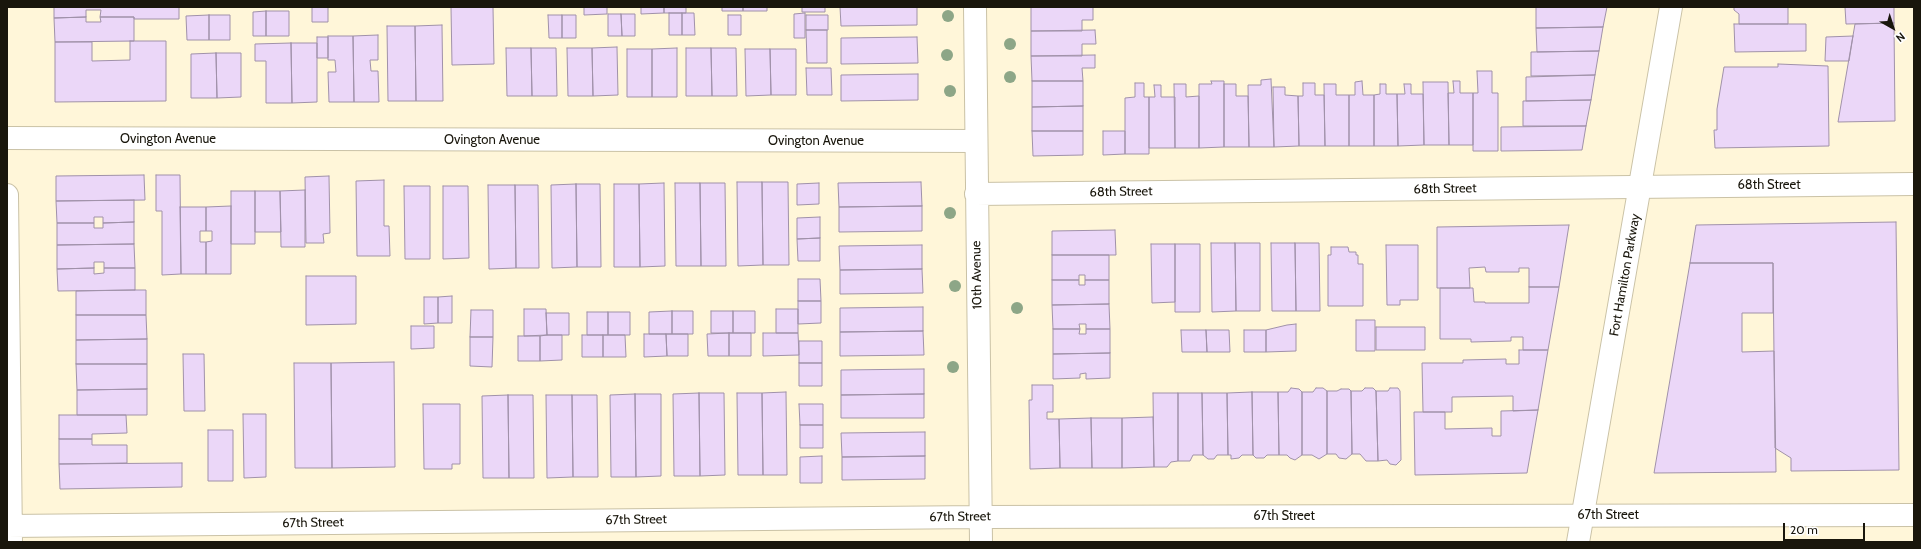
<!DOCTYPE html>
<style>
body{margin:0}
#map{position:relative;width:1921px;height:549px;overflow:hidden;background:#fff6d9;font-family:Cabin,sans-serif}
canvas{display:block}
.frame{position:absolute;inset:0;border:8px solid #19160c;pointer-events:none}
.north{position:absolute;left:1873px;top:8px;width:40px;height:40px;-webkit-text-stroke:3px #fff;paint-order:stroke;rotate:141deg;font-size:11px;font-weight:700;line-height:16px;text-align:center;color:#19160c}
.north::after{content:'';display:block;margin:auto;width:14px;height:18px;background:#19160c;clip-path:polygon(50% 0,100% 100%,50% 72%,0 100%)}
.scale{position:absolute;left:1783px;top:523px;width:82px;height:18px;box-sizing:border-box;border:2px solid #19160c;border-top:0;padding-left:5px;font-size:12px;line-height:14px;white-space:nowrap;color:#19160c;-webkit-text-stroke:3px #fff;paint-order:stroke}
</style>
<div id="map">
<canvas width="1921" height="549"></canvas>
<div class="frame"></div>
<div class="north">N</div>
<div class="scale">20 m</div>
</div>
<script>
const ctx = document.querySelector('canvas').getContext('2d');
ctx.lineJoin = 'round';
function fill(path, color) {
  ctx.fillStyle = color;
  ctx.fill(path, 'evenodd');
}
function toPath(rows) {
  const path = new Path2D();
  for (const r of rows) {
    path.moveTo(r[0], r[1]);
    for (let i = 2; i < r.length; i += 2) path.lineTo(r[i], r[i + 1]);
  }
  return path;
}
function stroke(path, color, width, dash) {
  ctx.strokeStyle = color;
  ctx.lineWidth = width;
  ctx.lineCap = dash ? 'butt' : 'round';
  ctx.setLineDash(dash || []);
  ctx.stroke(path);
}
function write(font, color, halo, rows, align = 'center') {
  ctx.font = font + ' Cabin,sans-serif';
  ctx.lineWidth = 3;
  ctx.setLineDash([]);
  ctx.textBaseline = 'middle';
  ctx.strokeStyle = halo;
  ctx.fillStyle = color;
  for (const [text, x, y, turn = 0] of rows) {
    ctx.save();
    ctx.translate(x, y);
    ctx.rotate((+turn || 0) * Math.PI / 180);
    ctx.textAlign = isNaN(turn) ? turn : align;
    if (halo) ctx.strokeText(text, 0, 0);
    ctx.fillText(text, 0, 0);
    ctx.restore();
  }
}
const building = toPath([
 [54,7,179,7,179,19,134,19,134,17,100,17,101,10,86,10,86,17,54,18,54,7],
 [312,7,328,7,328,22,312,22,312,7],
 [451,7,493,7,494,64,452,65,451,7],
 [584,7,607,7,607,14,584,15,584,7],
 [641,7,664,7,664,13,641,14,641,7],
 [664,7,686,7,686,13,664,13,664,7],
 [722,7,743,7,743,11,722,11,722,7],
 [743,7,767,7,767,11,743,11,743,7],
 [802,7,825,7,825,12,802,12,802,7],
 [840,7,917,7,917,25,841,26,840,7],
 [1031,7,1093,7,1093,20,1082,20,1082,31,1031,31,1031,7],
 [1536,7,1607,7,1603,27,1536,28,1536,7],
 [1788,7,1788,24,1739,24,1739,14,1734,10,1734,7,1788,7],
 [1845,7,1894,7,1894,23,1846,24,1845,7],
 [266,11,289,11,289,36,266,36,266,11],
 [266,11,266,36,253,36,253,12,266,11],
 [669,13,682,13,682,35,669,35,669,13],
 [682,13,694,13,695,35,682,35,682,13],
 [805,13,805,38,794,38,794,14,805,13],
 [608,14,621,14,622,36,608,36,608,14],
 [621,14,635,14,635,36,622,36,621,14],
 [209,15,209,40,187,40,186,16,209,15],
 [209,15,230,15,230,40,209,40,209,15],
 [548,15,562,15,562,38,549,38,548,15],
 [562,15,576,15,576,38,562,38,562,15],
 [728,15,741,15,741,35,728,35,728,15],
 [806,15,828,15,828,30,806,30,806,15],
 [86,17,86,22,101,22,100,17,134,17,134,41,55,42,54,18,86,17],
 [1894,23,1895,121,1838,122,1855,24,1894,23],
 [1734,24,1806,24,1806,51,1735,52,1734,24],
 [442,25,443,101,416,101,415,26,442,25],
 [387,26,415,26,416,101,388,101,387,26],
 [1603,27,1599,51,1537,52,1536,28,1603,27],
 [806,30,827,30,827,63,807,63,806,30],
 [1095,30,1096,44,1082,44,1082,56,1031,56,1031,31,1095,30],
 [378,35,378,60,370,60,371,71,378,71,379,102,354,102,353,36,378,35],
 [328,36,353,36,354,102,329,102,328,72,336,72,335,60,328,60,328,36],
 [1853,36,1849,61,1825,61,1826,37,1853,36],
 [317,37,328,37,328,58,317,58,317,37],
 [917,37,918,63,841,64,841,38,917,37],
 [130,41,166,41,166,101,55,102,55,42,92,42,92,61,130,60,130,41],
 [291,43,317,43,317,102,292,103,291,43],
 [291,43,292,103,266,103,266,61,255,61,255,44,291,43],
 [617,47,618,95,593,96,592,48,617,47],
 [506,48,531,48,532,96,507,96,506,48],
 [531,48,556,48,557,96,532,96,531,48],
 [567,48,592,48,593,96,568,96,567,48],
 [677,48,677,97,652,97,652,49,677,48],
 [686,48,711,48,712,96,686,96,686,48],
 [711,48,736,48,737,96,712,96,711,48],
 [627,49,652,49,652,97,627,97,627,49],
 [745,49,770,49,771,95,746,96,745,49],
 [770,49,796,49,796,95,771,95,770,49],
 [1599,51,1595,75,1531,76,1531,52,1599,51],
 [216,53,241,53,241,97,217,98,216,53],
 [216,53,217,98,191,98,191,54,216,53],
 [1095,55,1095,68,1082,68,1083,81,1032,81,1031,56,1095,55],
 [1778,64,1828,66,1829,146,1715,148,1714,130,1717,130,1717,109,1724,67,1778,67,1778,64],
 [806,68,831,68,832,95,807,95,806,68],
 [1477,71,1492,71,1492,93,1498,93,1498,151,1473,151,1473,93,1478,93,1477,71],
 [918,74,918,100,841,101,841,75,918,74],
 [1595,75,1591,100,1526,101,1526,77,1595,75],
 [1271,79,1274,147,1249,147,1248,85,1261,85,1261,80,1271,79],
 [1032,81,1083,81,1083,106,1032,107,1032,81],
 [1211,81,1224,81,1224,147,1199,148,1199,84,1212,84,1211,81],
 [1362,81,1363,95,1374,95,1374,146,1349,146,1349,95,1355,95,1355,82,1362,81],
 [1453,81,1460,81,1460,93,1473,93,1473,145,1449,145,1448,93,1454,93,1453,81],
 [1423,82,1448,82,1449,145,1424,145,1423,82],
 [1135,83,1144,83,1144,97,1149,97,1149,154,1125,154,1125,98,1135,97,1135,83],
 [1303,83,1315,83,1315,95,1324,95,1325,146,1299,146,1298,96,1303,96,1303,83],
 [1174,84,1186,84,1186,97,1199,96,1199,148,1175,148,1174,84],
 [1224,84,1236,84,1236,96,1248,96,1249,147,1224,147,1224,84],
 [1324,84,1336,84,1336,95,1349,95,1349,146,1325,146,1324,84],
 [1380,84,1386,84,1386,94,1397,94,1398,146,1374,146,1374,95,1380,94,1380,84],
 [1404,84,1411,84,1411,94,1423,94,1424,145,1398,146,1397,94,1405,94,1404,84],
 [1154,85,1161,85,1161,97,1175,97,1175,148,1149,148,1149,97,1155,97,1154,85],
 [1273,87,1285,87,1285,95,1298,96,1299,146,1274,147,1273,87],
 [1591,100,1586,126,1523,126,1523,101,1591,100],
 [1083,106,1083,131,1032,131,1032,107,1083,106],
 [1586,126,1582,150,1501,151,1501,127,1586,126],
 [1032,131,1083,131,1083,155,1033,156,1032,131],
 [1103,131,1125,131,1125,154,1103,155,1103,131],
 [144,175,145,200,56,201,56,176,144,175],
 [156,175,180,175,181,274,162,275,162,211,156,211,156,175],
 [329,176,330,233,323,234,324,243,306,243,305,177,329,176],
 [384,180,384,226,389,226,390,256,357,256,356,181,384,180],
 [737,182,762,182,763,265,738,266,737,182],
 [762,182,788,182,789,265,763,265,762,182],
 [921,182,922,206,839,207,838,183,921,182],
 [664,183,665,266,640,267,639,184,664,183],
 [675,183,700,183,701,266,676,266,675,183],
 [700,183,725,183,726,266,701,266,700,183],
 [819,183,819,204,797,205,797,184,819,183],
 [576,184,577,267,552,268,551,185,576,184],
 [576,184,600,184,601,267,577,267,576,184],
 [614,184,639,184,640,267,614,267,614,184],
 [488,185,515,185,516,268,489,269,488,185],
 [515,185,538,185,539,268,516,268,515,185],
 [404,186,430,186,430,259,405,259,404,186],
 [443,186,468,186,469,258,443,259,443,186],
 [305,190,305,247,281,247,280,191,305,190],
 [231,191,255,191,255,244,231,244,231,191],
 [255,191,280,191,281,232,255,232,255,191],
 [134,200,134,222,103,223,103,217,94,217,94,223,57,223,56,201,134,200],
 [231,206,231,274,206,274,206,242,212,241,212,231,206,231,206,207,231,206],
 [922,206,922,231,839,232,839,207,922,206],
 [180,207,206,207,206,231,200,231,200,242,206,242,206,274,181,274,180,207],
 [820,217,820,238,797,239,797,218,820,217],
 [134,222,134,244,57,245,57,223,94,223,94,228,103,228,103,223,134,222],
 [1896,222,1899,470,1791,471,1791,458,1775,448,1773,263,1690,263,1696,225,1896,222],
 [1569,225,1559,287,1529,287,1529,268,1519,268,1519,272,1486,272,1485,267,1469,268,1470,288,1437,288,1437,227,1569,225],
 [1115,230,1116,255,1052,255,1052,231,1115,230],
 [820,238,820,261,798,261,797,239,820,238],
 [1211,243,1235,243,1236,311,1212,312,1211,243],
 [1235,243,1260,243,1260,311,1236,311,1235,243],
 [1271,243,1295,243,1296,311,1272,311,1271,243],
 [1295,243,1319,243,1320,311,1296,311,1295,243],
 [134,244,135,268,104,268,104,262,94,262,94,268,57,269,57,245,134,244],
 [1151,244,1175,244,1175,302,1152,303,1151,244],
 [1175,244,1200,244,1200,312,1175,312,1175,244],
 [922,245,922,269,840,270,839,246,922,245],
 [1386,245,1418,245,1418,300,1400,300,1400,305,1387,305,1386,245],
 [1331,247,1348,247,1349,252,1356,252,1356,255,1358,255,1358,264,1363,264,1363,306,1328,306,1328,255,1331,255,1331,247],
 [1052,255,1109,255,1109,280,1085,280,1085,275,1079,275,1079,280,1052,280,1052,255],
 [1690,263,1773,263,1773,313,1742,313,1742,352,1774,351,1776,472,1654,473,1690,263],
 [94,268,94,274,104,273,104,268,135,268,135,290,58,291,57,269,94,268],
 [922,269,923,293,840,294,840,270,922,269],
 [306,276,356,276,356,324,306,325,306,276],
 [798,279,820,279,821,301,798,301,798,279],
 [1052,280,1079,280,1079,285,1085,285,1085,280,1109,280,1109,304,1052,305,1052,280],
 [1529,287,1559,287,1548,350,1523,350,1523,337,1511,337,1511,341,1471,342,1471,339,1440,339,1440,288,1473,288,1474,302,1485,302,1485,303,1529,303,1529,287],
 [135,290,146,290,146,315,76,315,76,291,135,290],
 [452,296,452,323,438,323,438,297,452,296],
 [424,297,438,297,438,323,424,324,424,297],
 [798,301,821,301,821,323,798,324,798,301],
 [1109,304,1110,329,1086,329,1086,324,1079,324,1080,329,1053,329,1052,305,1109,304],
 [923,307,923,331,840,332,840,308,923,307],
 [524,309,546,309,547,335,524,336,524,309],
 [776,309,798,309,798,333,776,333,776,309],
 [471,310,493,310,493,337,470,337,471,310],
 [672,311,693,311,693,334,672,334,672,311],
 [672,311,672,334,649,334,649,312,672,311],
 [711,311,733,311,733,333,711,333,711,311],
 [733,311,755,311,755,333,733,333,733,311],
 [587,312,608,312,608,335,587,335,587,312],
 [608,312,630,312,630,335,608,335,608,312],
 [546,313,569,313,569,335,547,335,546,313],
 [76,315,146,315,147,339,76,340,76,315],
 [1356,320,1375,320,1375,351,1356,351,1356,320],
 [1296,324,1296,351,1266,352,1266,330,1287,325,1296,324],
 [411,326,434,326,434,348,411,349,411,326],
 [1376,327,1425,327,1425,350,1376,350,1376,327],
 [1053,329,1080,329,1079,334,1086,334,1086,329,1110,329,1110,353,1053,354,1053,329],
 [1181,330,1206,330,1207,352,1182,352,1181,330],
 [1206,330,1229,330,1230,352,1207,352,1206,330],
 [1244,330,1266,330,1266,352,1244,352,1244,330],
 [923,331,924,355,840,356,840,332,923,331],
 [729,333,729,356,708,356,707,334,729,333],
 [729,333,751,333,751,356,729,356,729,333],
 [763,333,798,333,799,355,763,356,763,333],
 [644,334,666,334,667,356,644,357,644,334],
 [666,334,688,334,688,356,667,356,666,334],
 [547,335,562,335,562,360,540,361,540,336,547,335],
 [582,335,603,335,603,357,582,357,582,335],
 [603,335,625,335,626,357,603,357,603,335],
 [518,336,540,336,540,361,518,361,518,336],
 [470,337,493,337,492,367,470,366,470,337],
 [147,339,147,364,76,364,76,340,147,339],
 [799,341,822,341,822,363,799,363,799,341],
 [1519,350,1548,350,1538,410,1513,411,1513,396,1452,397,1452,412,1423,412,1422,363,1463,363,1463,360,1506,359,1506,364,1519,364,1519,350],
 [1110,353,1110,378,1086,379,1086,373,1080,374,1080,378,1053,379,1053,354,1110,353],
 [183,354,204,354,205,411,184,411,183,354],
 [394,362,395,467,332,468,331,363,394,362],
 [294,363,331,363,332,468,295,468,294,363],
 [799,363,822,363,822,386,799,386,799,363],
 [76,364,147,364,147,389,77,390,76,364],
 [924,369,924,394,841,395,841,370,924,369],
 [1032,385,1053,385,1053,412,1047,412,1047,419,1059,419,1060,468,1030,469,1029,400,1032,400,1032,385],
 [1291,388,1299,389,1302,392,1302,455,1295,460,1290,458,1287,455,1279,455,1278,392,1288,392,1291,388],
 [1316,388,1323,388,1327,391,1327,454,1319,459,1312,455,1302,455,1302,392,1313,392,1316,388],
 [1365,388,1373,388,1376,391,1378,461,1366,461,1360,454,1352,454,1351,391,1362,391,1365,388],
 [1390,388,1398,388,1400,391,1401,460,1396,465,1390,464,1387,460,1378,461,1376,391,1388,391,1390,388],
 [147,389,147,415,77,415,77,390,147,389],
 [1341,389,1349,389,1351,391,1352,454,1346,459,1339,458,1336,454,1327,454,1327,391,1337,391,1341,389],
 [786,392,787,475,763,475,762,393,786,392],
 [1252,392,1278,392,1279,455,1267,455,1264,458,1256,458,1253,455,1252,392],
 [1252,392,1253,455,1242,455,1239,458,1231,459,1231,455,1228,455,1227,393,1252,392],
 [699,393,724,393,725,475,700,476,699,393],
 [699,393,700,476,674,476,673,394,699,393],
 [737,393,762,393,763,475,738,475,737,393],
 [1153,393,1178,393,1178,461,1171,462,1167,467,1154,467,1153,393],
 [1178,393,1202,393,1203,455,1193,455,1190,461,1178,461,1178,393],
 [1202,393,1227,393,1228,455,1217,455,1214,459,1208,459,1203,455,1202,393],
 [635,394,661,394,661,476,636,477,635,394],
 [635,394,636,477,611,477,610,395,635,394],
 [924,394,924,418,841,418,841,395,924,394],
 [508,395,533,395,534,478,509,478,508,395],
 [508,395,509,478,483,478,482,396,508,395],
 [546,395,572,395,573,477,547,478,546,395],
 [572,395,597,395,598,477,573,477,572,395],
 [423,404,460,404,460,464,452,464,452,469,424,469,423,404],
 [799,404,823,404,823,425,800,425,799,404],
 [1538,410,1527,473,1415,475,1414,412,1445,412,1445,429,1492,428,1492,436,1501,436,1501,411,1538,410],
 [243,414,266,414,266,477,244,478,243,414],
 [59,415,126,415,127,433,92,434,92,439,59,439,59,415],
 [1153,417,1154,467,1122,468,1122,418,1153,417],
 [1091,418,1122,418,1122,468,1092,468,1091,418],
 [1091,418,1092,468,1060,468,1059,419,1091,418],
 [800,425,823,425,823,448,800,448,800,425],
 [208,430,233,430,233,481,208,481,208,430],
 [925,432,925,456,842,457,841,433,925,432],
 [59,439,92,439,92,445,127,445,127,463,59,464,59,439],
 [822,456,822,483,800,483,800,457,822,456],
 [925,456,925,479,842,480,842,457,925,456],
 [182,463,182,487,60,489,59,464,182,463]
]);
fill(building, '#ebd7f8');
stroke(building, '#a091a9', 1);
const minor = toPath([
 [975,7,981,542],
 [7,138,976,141],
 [976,194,1914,184],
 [7,195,11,542],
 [7,526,980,517,1914,515]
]);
const secondary = toPath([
 [1578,542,1671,7]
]);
stroke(minor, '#cac2a6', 24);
stroke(secondary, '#cac2a6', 24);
stroke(minor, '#fff', 22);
stroke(secondary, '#fff', 22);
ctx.fillStyle = '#8da687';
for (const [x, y] of [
 [948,16],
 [1010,44],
 [947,55],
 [1010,77],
 [950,91],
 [950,213],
 [955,286],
 [1017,308],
 [953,367]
]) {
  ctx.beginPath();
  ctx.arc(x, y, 6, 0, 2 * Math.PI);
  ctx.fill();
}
write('13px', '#19160c', '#fff', [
 ["Ovington Avenue",168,139],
 ["Ovington Avenue",492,140],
 ["Ovington Avenue",816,141],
 ["68th Street",1769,185],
 ["68th Street",1445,189,-1],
 ["68th Street",1121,192,-1],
 ["10th Avenue",977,275,-91],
 ["Fort Hamilton Parkway",1625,275,-80],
 ["67th Street",1608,515],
 ["67th Street",1284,516],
 ["67th Street",960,517,-1],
 ["67th Street",636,520,-1],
 ["67th Street",313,523,-1]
]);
</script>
